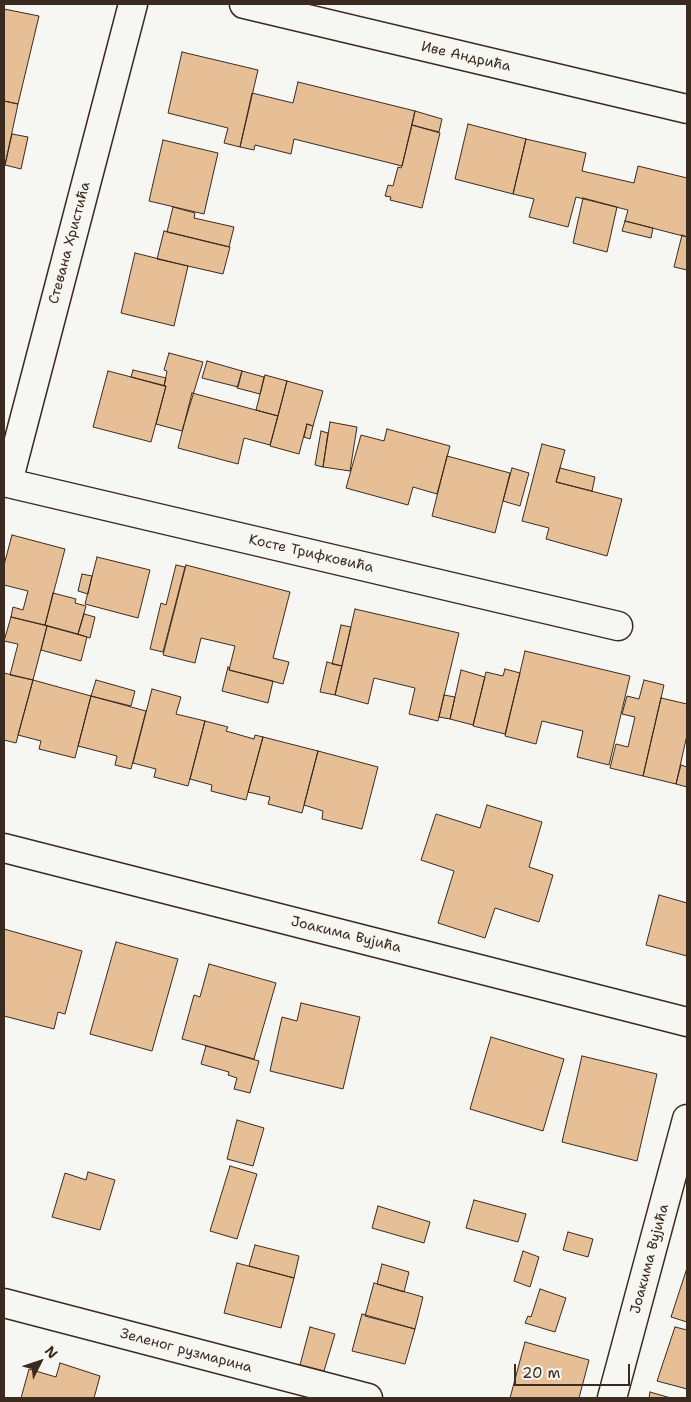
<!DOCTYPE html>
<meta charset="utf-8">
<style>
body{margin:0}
#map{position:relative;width:691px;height:1402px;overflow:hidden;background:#f6f6f2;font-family:"Shantell Sans",sans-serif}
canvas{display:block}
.frame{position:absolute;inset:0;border:5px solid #3b2a1e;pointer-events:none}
.north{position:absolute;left:15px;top:1337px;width:50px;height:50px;-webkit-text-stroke:4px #f6f6f2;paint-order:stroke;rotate:49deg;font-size:14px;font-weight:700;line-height:20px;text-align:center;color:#3b2a1e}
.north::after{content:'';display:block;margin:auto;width:18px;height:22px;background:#3b2a1e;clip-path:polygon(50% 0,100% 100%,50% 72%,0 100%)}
.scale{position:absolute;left:514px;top:1364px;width:116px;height:22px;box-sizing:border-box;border:2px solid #3b2a1e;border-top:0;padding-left:6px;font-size:15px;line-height:18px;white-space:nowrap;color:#3b2a1e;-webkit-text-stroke:4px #f6f6f2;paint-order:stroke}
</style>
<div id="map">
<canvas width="691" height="1402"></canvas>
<div class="frame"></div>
<div class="north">N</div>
<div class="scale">20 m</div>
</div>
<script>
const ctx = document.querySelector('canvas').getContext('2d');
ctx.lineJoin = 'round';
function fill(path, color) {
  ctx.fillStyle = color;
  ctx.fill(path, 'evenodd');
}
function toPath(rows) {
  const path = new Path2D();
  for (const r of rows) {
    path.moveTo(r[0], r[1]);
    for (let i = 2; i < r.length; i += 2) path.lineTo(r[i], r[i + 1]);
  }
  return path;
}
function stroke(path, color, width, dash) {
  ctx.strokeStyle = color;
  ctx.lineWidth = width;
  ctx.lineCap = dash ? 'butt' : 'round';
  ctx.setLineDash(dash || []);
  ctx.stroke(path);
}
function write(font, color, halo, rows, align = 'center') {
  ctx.font = font + ' "Shantell Sans",sans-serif';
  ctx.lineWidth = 4;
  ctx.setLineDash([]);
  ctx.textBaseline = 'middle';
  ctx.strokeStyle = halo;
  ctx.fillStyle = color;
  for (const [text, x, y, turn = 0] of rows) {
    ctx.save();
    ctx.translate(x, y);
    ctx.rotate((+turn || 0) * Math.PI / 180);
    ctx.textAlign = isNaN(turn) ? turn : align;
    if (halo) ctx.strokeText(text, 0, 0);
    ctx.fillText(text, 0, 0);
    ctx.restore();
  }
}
const building = toPath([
 [4,9,39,16,18,104,4,101,4,9],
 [182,52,258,70,240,147,224,143,228,128,168,113,182,52],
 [298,82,415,111,402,166,294,139,291,154,255,145,254,150,240,147,252,93,293,103,298,82],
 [4,101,18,104,5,165,4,165,4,101],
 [415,111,442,119,439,132,412,125,415,111],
 [468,124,526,139,513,194,455,179,468,124],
 [412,125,440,133,422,208,390,200,391,197,385,196,388,185,393,186,398,167,401,168,402,166,412,125],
 [12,134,28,137,21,169,5,165,12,134],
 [526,139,586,153,582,171,634,183,638,166,687,178,687,237,625,221,628,210,576,197,568,227,529,217,534,199,513,194,526,139],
 [163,140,218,153,204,214,149,201,163,140],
 [583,198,617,207,607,252,573,243,583,198],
 [173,207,195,213,194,218,234,227,229,247,167,232,173,207],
 [625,221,653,228,651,238,622,231,625,221],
 [164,231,230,247,223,274,157,259,164,231],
 [682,235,687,237,687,270,674,267,682,235],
 [135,253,188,266,174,326,121,313,135,253],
 [169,353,203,362,182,431,156,424,166,386,164,386,167,371,164,370,169,353],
 [207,361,242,371,238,387,202,378,207,361],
 [133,370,166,378,164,386,131,377,133,370],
 [108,371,166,386,151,442,93,427,108,371],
 [242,371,264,377,260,394,237,388,242,371],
 [265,375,287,381,278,416,256,410,265,375],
 [287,381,323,391,313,426,307,424,299,454,270,446,287,381],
 [192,393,278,416,270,445,244,438,238,464,178,448,192,393],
 [330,422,357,427,350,471,323,467,330,422],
 [307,424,313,426,310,439,304,437,307,424],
 [387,429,450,446,437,494,413,487,408,505,346,488,361,435,384,441,387,429],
 [321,431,328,433,323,467,315,465,321,431],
 [542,444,565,450,556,482,622,499,607,556,546,539,549,528,522,521,542,444],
 [447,456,510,473,495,533,432,516,447,456],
 [512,468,529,473,520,506,503,501,512,468],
 [560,468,595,477,592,491,556,482,560,468],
 [12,535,65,549,45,625,11,617,13,607,23,610,28,591,4,585,4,565,12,535],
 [97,557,150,570,138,618,85,604,97,557],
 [176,565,185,567,163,652,150,649,161,603,166,605,176,565],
 [186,565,290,592,273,658,289,662,283,684,229,670,235,646,201,638,195,663,163,655,186,565],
 [82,574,92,576,88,594,78,591,82,574],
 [53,593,76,599,75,603,86,606,78,634,45,625,53,593],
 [355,609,459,633,438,721,409,714,415,688,374,678,368,704,335,695,355,609],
 [84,614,95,617,90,638,78,634,84,614],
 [11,617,47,626,33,680,10,675,18,644,4,641,11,617],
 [341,625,351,627,342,666,332,664,341,625],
 [47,626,87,637,81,661,41,650,47,626],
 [525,651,630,676,609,765,577,757,583,731,542,721,536,744,505,736,525,651],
 [327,662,342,666,335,695,320,692,327,662],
 [228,667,230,668,229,670,273,681,268,703,222,691,228,667],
 [505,669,520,673,505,734,473,726,486,672,503,676,505,669],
 [461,670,485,677,473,725,450,719,461,670],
 [4,673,33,680,16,743,4,740,4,673],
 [33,680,91,696,75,758,39,749,41,741,18,735,33,680],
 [96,680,135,691,131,706,91,696,96,680],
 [644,680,664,685,643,776,610,768,616,744,628,747,635,717,622,714,627,696,639,699,644,680],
 [152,689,181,697,176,714,205,721,188,786,154,777,156,769,133,763,152,689],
 [444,695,455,697,450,719,439,717,444,695],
 [91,696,146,711,131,769,115,765,117,756,78,746,91,696],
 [661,698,687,704,687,735,676,784,643,776,661,698],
 [205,721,228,727,226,731,254,739,255,735,263,737,246,800,211,791,212,785,190,779,205,721],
 [263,737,318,751,302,813,268,804,270,797,248,792,263,737],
 [318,751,378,767,362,829,322,819,323,811,304,805,318,751],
 [681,765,687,767,687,787,676,784,681,765],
 [487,805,542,822,529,867,553,875,539,922,495,908,485,938,438,923,454,871,421,860,436,814,480,828,487,805],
 [659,895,687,903,687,956,646,945,659,895],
 [4,929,82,951,65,1014,58,1012,54,1029,4,1016,4,929],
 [116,942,178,959,152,1051,90,1034,116,942],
 [209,964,276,983,254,1059,182,1039,194,995,200,997,209,964],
 [301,1003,360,1017,343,1089,270,1071,282,1017,297,1021,301,1003],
 [491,1037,564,1059,543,1131,470,1109,491,1037],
 [206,1046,259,1061,250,1093,234,1089,237,1078,228,1075,229,1072,201,1064,206,1046],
 [582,1056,657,1074,637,1161,562,1142,582,1056],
 [237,1120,264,1128,253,1166,227,1159,237,1120],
 [230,1166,257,1174,237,1239,210,1231,230,1166],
 [88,1172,115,1180,100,1230,52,1217,65,1173,86,1180,88,1172],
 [474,1200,526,1214,518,1242,466,1228,474,1200],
 [378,1206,430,1222,424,1243,372,1228,378,1206],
 [568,1232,593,1239,588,1257,563,1250,568,1232],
 [255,1245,299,1256,294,1278,249,1266,255,1245],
 [523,1251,539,1257,530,1287,514,1281,523,1251],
 [237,1263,294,1278,281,1328,224,1313,237,1263],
 [382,1264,409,1272,404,1292,377,1284,382,1264],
 [687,1268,687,1322,671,1317,687,1268],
 [374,1283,423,1297,415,1329,365,1316,374,1283],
 [540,1289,566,1298,555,1332,525,1323,528,1316,531,1317,540,1289],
 [362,1314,415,1329,405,1364,352,1351,362,1314],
 [310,1327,335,1334,324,1371,300,1365,310,1327],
 [675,1327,687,1330,687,1389,657,1381,675,1327],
 [525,1342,589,1360,579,1398,510,1398,525,1342],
 [60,1363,100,1376,94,1398,21,1398,29,1369,56,1377,60,1363],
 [650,1392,671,1398,649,1398,650,1392]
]);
fill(building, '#e6bf96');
stroke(building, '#3b2a1e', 1);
const minor = toPath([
 [244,4,687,109],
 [4,482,618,626],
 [8,482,133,4],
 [4,848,687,1022],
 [4,1303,368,1398],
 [612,1398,687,1119]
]);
stroke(minor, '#3b2a1e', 31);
stroke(minor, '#f6f6f2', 28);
write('14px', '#3b2a1e', '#f6f6f2', [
 ["Иве Андрића",466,57,13],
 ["Стевана Христића",70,243,-75],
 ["Косте Трифковића",311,554,13],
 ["Јоакима Вујића",346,935,14],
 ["Јоакима Вујића",650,1259,-75],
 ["Зеленог рузмарина",186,1351,15]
]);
</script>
